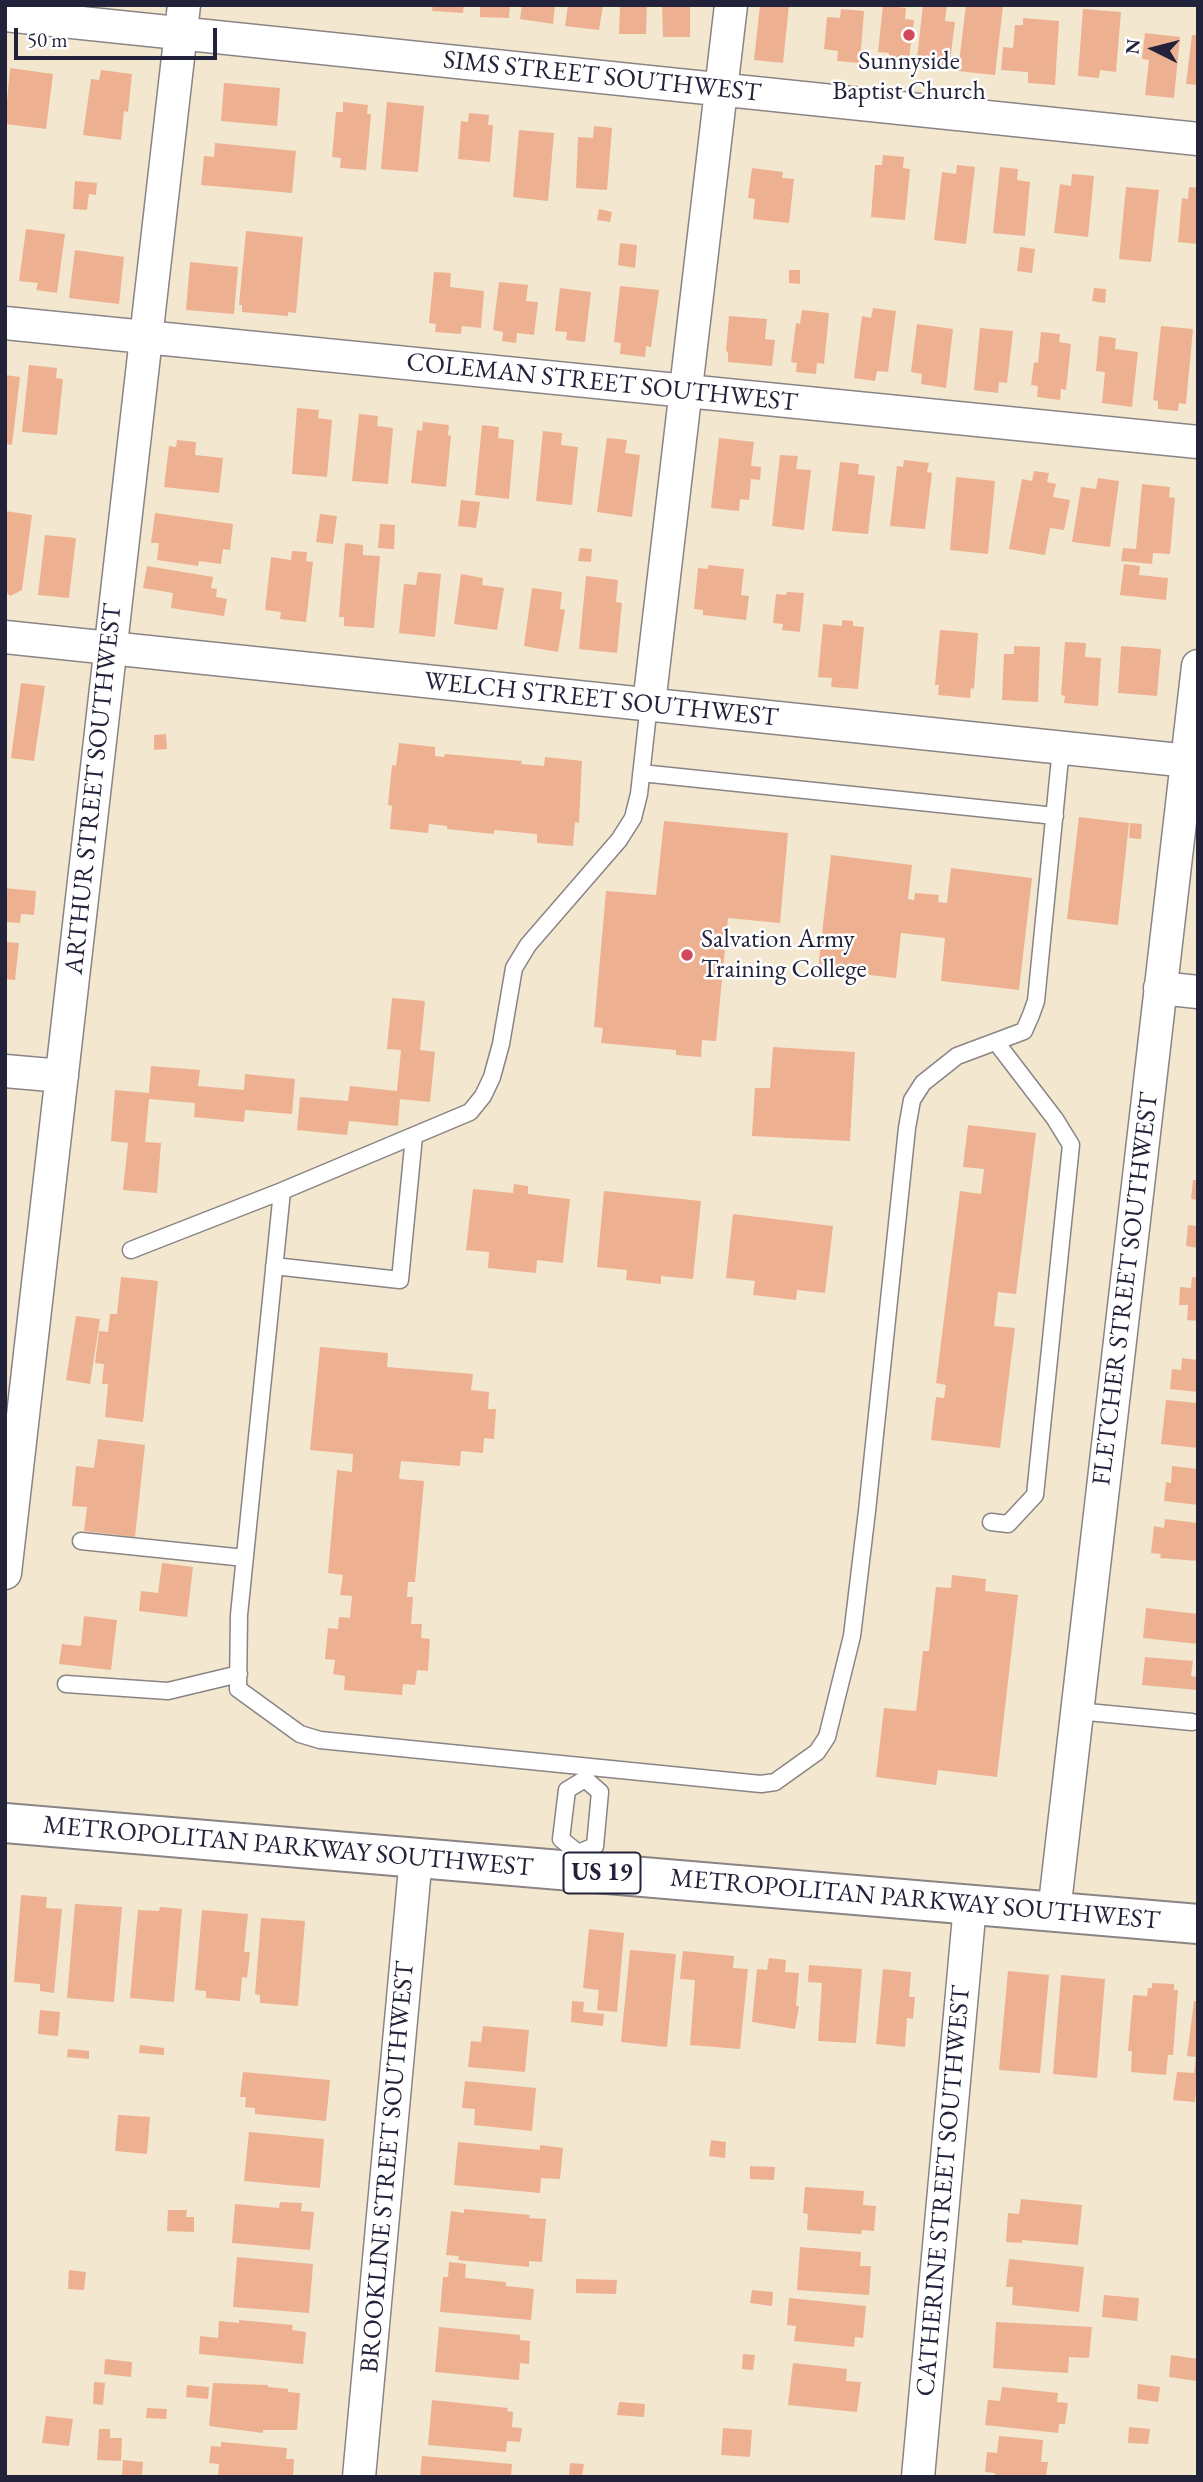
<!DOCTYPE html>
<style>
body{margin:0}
#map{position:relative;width:1203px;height:2482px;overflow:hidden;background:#f3e7cf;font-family:"EB Garamond",serif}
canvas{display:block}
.frame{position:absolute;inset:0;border:7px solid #22223b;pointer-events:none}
.north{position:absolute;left:1119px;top:14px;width:70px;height:70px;-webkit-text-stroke:5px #fff;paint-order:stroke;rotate:276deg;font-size:19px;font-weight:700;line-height:28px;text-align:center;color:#22223b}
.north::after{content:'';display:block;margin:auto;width:24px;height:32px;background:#22223b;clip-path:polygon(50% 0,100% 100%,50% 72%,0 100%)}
.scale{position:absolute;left:14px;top:28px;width:203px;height:32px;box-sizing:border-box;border:4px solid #22223b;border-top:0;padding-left:9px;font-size:21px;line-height:24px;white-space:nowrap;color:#22223b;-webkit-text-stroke:5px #fff;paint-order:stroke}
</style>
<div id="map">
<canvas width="1203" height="2482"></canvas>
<div class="frame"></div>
<div class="north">N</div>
<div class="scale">50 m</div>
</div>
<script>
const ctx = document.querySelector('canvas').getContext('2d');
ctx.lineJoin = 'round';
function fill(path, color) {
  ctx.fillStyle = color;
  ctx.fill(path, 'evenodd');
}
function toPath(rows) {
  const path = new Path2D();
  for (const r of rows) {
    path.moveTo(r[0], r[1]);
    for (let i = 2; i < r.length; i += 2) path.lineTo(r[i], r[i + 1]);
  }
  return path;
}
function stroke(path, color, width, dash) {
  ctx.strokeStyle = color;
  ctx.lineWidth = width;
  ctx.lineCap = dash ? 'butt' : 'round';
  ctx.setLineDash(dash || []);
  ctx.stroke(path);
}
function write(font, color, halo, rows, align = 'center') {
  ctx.font = font + ' "EB Garamond",serif';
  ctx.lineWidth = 5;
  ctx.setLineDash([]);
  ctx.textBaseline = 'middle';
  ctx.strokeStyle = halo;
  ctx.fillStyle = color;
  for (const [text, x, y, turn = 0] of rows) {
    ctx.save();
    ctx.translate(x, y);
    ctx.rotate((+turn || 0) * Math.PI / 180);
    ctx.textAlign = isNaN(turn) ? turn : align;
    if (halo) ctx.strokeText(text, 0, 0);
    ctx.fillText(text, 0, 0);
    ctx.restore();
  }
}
fill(toPath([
 [433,5,464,5,463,13,432,11],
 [480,5,510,5,509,18,480,17],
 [522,5,555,5,553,24,520,19],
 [568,5,603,5,599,30,565,26],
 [620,5,647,5,646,34,619,34],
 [662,5,690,5,690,37,663,37],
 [760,5,789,5,783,63,754,60],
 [883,5,906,8,905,19,914,20,908,66,888,64,889,53,878,52],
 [923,5,947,5,945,21,955,22,949,68,938,66,938,61,917,58],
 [966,5,1003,6,995,75,958,71],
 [841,9,864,11,860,63,837,61,838,51,824,49,827,17,840,18],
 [1083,9,1121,12,1116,72,1100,70,1099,78,1078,76],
 [1023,18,1059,21,1055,85,1028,83,1028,72,1001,70,1003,47,1013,48,1015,25,1023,25],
 [1145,33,1180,37,1174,98,1145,95,1149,60,1142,59],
 [1192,35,1198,35,1198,85,1186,84],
 [10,68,53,74,46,129,5,124],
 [101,70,132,74,128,112,124,111,121,140,83,135,91,79,99,80],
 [224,83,280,88,277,126,221,121],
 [343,102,368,105,367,114,371,114,366,170,340,168,341,158,332,157,336,112,343,112],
 [387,102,424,106,418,172,381,169],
 [469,113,489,115,488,125,493,125,490,162,458,159,461,121,468,122],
 [594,126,612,128,607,190,576,188,578,137,593,138],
 [519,130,554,133,548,201,513,197],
 [215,143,296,151,292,193,201,185,204,156,214,157],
 [883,155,904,157,903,168,910,169,905,220,871,217,875,165,882,165],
 [957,165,975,167,966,244,934,240,942,172,956,174],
 [1000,167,1018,169,1017,180,1030,182,1025,236,993,233],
 [752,168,783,172,782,178,794,179,789,223,753,219,755,199,748,198],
 [1072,174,1094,176,1088,237,1054,233,1060,184,1071,186],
 [75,181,97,183,96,195,89,194,87,210,73,209],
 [1126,187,1159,190,1151,262,1119,259],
 [1189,187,1198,188,1198,244,1178,242,1182,198,1188,199],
 [599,209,612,212,610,222,597,220],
 [26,229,65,234,57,293,36,290,38,283,19,281],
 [246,231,303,237,296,313,288,312,288,316,242,312,242,305,239,305],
 [620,243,637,245,635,268,618,265],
 [1020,247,1035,249,1032,273,1017,271],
 [75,250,124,257,119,304,69,298],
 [190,262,238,267,234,314,186,310],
 [789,270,800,270,800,284,789,283],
 [434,272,451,273,450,287,484,291,481,328,462,326,461,334,435,332,436,324,429,323],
 [499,282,528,285,526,301,538,302,534,335,517,333,516,343,502,341,503,332,493,330],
 [620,286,659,290,651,347,646,346,645,357,620,354,621,343,614,342],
 [560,288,591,292,585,342,566,340,567,332,555,331],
 [1094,288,1106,289,1105,303,1092,301],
 [873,308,896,311,888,372,877,371,875,381,854,378,862,316,871,318],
 [802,310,829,313,824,364,817,363,816,374,796,372,797,363,791,362,796,323,800,324],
 [729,316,767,319,765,339,775,340,772,366,728,362,728,352,726,351],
 [917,324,953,329,946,388,921,384,922,374,911,372],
 [1161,326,1193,329,1186,404,1179,403,1178,411,1158,409,1158,401,1153,400],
 [980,328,1013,331,1007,383,999,382,998,393,974,390],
 [1041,332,1060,334,1059,342,1071,344,1066,390,1061,389,1060,400,1037,397,1038,386,1031,385,1034,362,1038,363],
 [1099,336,1116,338,1115,349,1138,352,1132,407,1102,403,1105,372,1096,371],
 [29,365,57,368,56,378,63,379,57,435,22,432],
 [5,375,20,377,12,445,5,444],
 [297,408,319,410,318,418,332,420,327,477,292,474],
 [359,414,378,416,377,426,393,428,388,484,352,481],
 [423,422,449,425,448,435,451,436,446,487,411,483,417,430,422,431],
 [482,425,499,427,498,438,514,440,509,499,475,495],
 [543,431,562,433,561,445,578,447,572,505,536,501],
 [607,438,627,440,625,453,640,455,632,517,597,512],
 [719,438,754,442,751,466,761,467,760,480,751,479,749,500,740,499,739,511,711,508],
 [177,440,196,442,195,455,223,458,219,493,164,487,169,446,176,447],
 [780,455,798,456,796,469,811,470,804,530,772,526],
 [904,460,929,463,927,472,932,473,925,529,890,526,897,466,903,467],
 [840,462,859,464,858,474,875,476,868,534,832,531],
 [1034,471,1049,473,1047,482,1056,484,1053,497,1070,500,1064,530,1050,528,1045,555,1009,549,1022,479,1032,481],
 [956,477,995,481,988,554,950,550],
 [1098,478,1119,481,1110,547,1072,542,1081,487,1096,489],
 [1142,484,1170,487,1169,497,1175,498,1170,554,1153,553,1152,564,1121,561,1123,548,1136,549],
 [461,500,480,502,476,528,458,526],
 [5,511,32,515,22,590,10,596,5,590],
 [155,513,233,524,230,550,223,549,221,564,199,561,198,566,157,560,159,543,151,543],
 [320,514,337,516,333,544,316,542],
 [380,524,395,525,394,549,378,548],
 [45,535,76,538,69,598,38,595],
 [345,543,363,545,363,555,380,556,374,628,344,626,344,617,339,617],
 [580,548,592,549,591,562,578,561],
 [292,551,307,552,306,561,313,562,306,622,280,619,281,612,265,610,271,557,291,560],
 [1124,564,1140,566,1139,575,1168,578,1166,600,1120,595],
 [708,565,744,569,741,595,749,596,746,620,703,615,703,610,694,609,698,568,708,569],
 [147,566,213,577,211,588,217,589,216,597,227,599,224,616,171,608,173,593,143,588],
 [418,572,441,574,435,637,399,633,404,584,416,585],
 [461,574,483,578,482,585,504,588,497,630,454,624],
 [586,576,618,580,616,602,622,603,617,653,579,649],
 [532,588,562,592,560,609,565,610,558,652,524,646],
 [787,592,804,593,800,632,782,630,783,624,773,623,776,594,786,595],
 [842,620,853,621,853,626,864,627,858,689,831,687,832,678,818,677,823,624,842,626],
 [940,630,978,633,974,689,971,688,970,698,938,695,939,685,935,685],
 [1065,642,1086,643,1085,657,1101,658,1098,706,1064,703,1065,696,1061,695],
 [1014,646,1040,647,1038,702,1002,700,1004,654,1014,654],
 [1121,646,1161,649,1157,696,1118,693],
 [21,683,45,686,34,761,11,758],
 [166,734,167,749,154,750,154,735],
 [399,743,435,747,435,756,444,757,445,754,522,761,521,764,544,766,545,757,582,761,579,823,575,822,573,846,537,843,537,834,494,830,494,834,447,829,447,826,429,824,428,833,390,829,392,806,388,805,392,765,396,766],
 [1079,817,1129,823,1118,925,1067,919],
 [664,821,788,833,780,923,728,918,716,1041,702,1040,701,1057,676,1055,676,1050,601,1043,603,1028,594,1027,606,891,656,895],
 [1130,823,1142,824,1141,839,1129,838],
 [831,855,912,865,908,899,914,900,915,893,939,895,938,902,947,903,951,868,1032,878,1019,990,941,981,945,938,901,933,896,978,818,969],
 [5,888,36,891,34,915,21,914,20,923,5,922],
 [5,942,19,943,15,980,5,979],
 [392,998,425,1001,420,1050,435,1052,430,1102,400,1099,398,1126,349,1121,347,1135,297,1130,300,1097,348,1101,350,1086,397,1091,401,1050,387,1049],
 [773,1047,855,1052,850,1141,752,1136,755,1088,770,1088],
 [151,1066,200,1070,198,1086,244,1090,245,1074,295,1079,292,1114,245,1110,244,1122,194,1117,195,1103,149,1099,145,1142,161,1143,157,1193,123,1190,128,1143,111,1141,115,1090,149,1093],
 [968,1125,1036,1133,1016,1294,998,1292,994,1326,1015,1328,1000,1448,931,1440,936,1397,944,1398,946,1385,936,1383,960,1191,981,1194,984,1169,963,1167],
 [1193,1180,1198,1180,1198,1200,1191,1199],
 [514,1184,528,1186,528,1194,570,1199,563,1263,537,1260,536,1273,488,1268,489,1252,466,1250,473,1189,513,1193],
 [604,1191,701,1201,693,1279,661,1276,661,1284,626,1280,627,1270,597,1267],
 [733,1214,833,1226,825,1293,797,1290,796,1300,753,1295,755,1281,726,1278],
 [1188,1225,1198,1226,1198,1248,1186,1246],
 [121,1277,158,1281,143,1422,105,1417,108,1384,102,1384,104,1364,95,1363,99,1331,108,1332,110,1314,117,1314],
 [1192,1277,1198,1278,1198,1321,1187,1320,1188,1305,1179,1305,1180,1287,1191,1288],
 [76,1316,100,1319,90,1384,66,1380],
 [320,1347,388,1353,387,1367,473,1374,471,1390,489,1392,488,1409,496,1409,494,1439,484,1438,483,1453,461,1451,460,1466,401,1461,399,1479,424,1481,415,1582,408,1582,407,1597,413,1597,411,1624,422,1624,421,1638,430,1639,428,1671,417,1670,415,1685,403,1684,402,1695,344,1690,345,1676,333,1674,335,1660,325,1659,328,1628,338,1629,339,1617,350,1618,352,1596,340,1595,343,1575,328,1573,337,1470,352,1472,353,1454,310,1450],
 [1182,1358,1198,1360,1198,1392,1170,1389,1172,1369,1181,1370],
 [1166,1400,1198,1403,1198,1448,1161,1444],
 [98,1439,145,1445,135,1537,84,1531,87,1507,72,1506,76,1466,94,1468],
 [1172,1466,1198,1469,1198,1505,1164,1501,1166,1482,1171,1483],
 [1165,1519,1198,1523,1198,1561,1160,1558,1161,1554,1151,1553,1154,1526,1164,1528],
 [162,1563,193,1567,187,1617,139,1611,141,1591,158,1593],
 [952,1575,986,1579,985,1591,1018,1595,997,1777,938,1770,936,1785,876,1777,884,1708,916,1711,923,1651,929,1651,936,1587,951,1588],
 [1146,1608,1198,1614,1198,1644,1143,1638],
 [84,1616,117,1620,111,1670,59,1664,62,1644,81,1646],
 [1145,1657,1193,1661,1191,1676,1198,1677,1198,1690,1142,1685],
 [21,1895,47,1897,46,1908,62,1909,54,1993,40,1991,40,1984,14,1982],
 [75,1904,122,1907,114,2002,67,1998],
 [160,1907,182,1909,174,2002,130,1998,138,1910,159,1911],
 [202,1910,248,1914,244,1952,250,1952,247,1978,242,1977,240,2001,206,1998,206,1991,195,1990],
 [261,1918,305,1921,298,2006,260,2003,260,1995,255,1994],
 [589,1929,624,1933,617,2012,597,2010,599,1990,583,1988],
 [630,1950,676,1954,667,2047,621,2042],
 [683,1951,734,1956,733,1968,748,1969,740,2049,690,2045,695,1980,680,1979],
 [769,1958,786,1960,785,1972,799,1973,796,2006,799,2006,795,2029,752,2022,757,1969,767,1970],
 [809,1965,862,1969,856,2043,818,2041,822,1983,808,1982],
 [883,1969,911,1972,909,1997,915,1997,913,2019,907,2018,905,2047,876,2044],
 [1008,1971,1049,1975,1040,2073,999,2070],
 [1061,1975,1105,1979,1097,2078,1053,2074],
 [1152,1983,1174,1984,1174,1990,1178,1990,1173,2055,1168,2055,1166,2075,1131,2072,1132,2051,1128,2051,1133,1995,1147,1996,1148,1988,1152,1988],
 [572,2001,584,2002,583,2012,604,2014,603,2026,571,2022],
 [1194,2001,1198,2001,1198,2073,1195,2102,1173,2100,1177,2072,1194,2073,1196,2057,1187,2056],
 [40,2010,60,2012,58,2036,38,2034],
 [483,2026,529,2030,525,2072,468,2067,471,2041,481,2042],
 [140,2045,164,2048,164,2055,139,2053],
 [68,2049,89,2051,89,2059,67,2057],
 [243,2072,330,2080,326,2121,255,2114,255,2108,245,2107,246,2097,240,2097],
 [465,2081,536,2088,532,2131,474,2125,475,2109,462,2108],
 [118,2115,150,2117,147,2154,115,2151],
 [249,2132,324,2139,320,2188,244,2181],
 [711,2140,726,2142,725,2158,709,2156],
 [458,2142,540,2150,540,2145,563,2148,560,2179,541,2178,540,2193,454,2185],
 [750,2166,775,2167,774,2180,750,2179],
 [805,2187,864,2191,863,2205,876,2206,874,2231,862,2230,861,2234,807,2230,808,2214,803,2213],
 [1021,2199,1082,2205,1078,2245,1022,2240,1022,2243,1006,2242,1008,2213,1019,2214],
 [280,2202,302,2203,301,2211,314,2212,310,2250,232,2243,235,2204,279,2208],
 [464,2209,530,2215,529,2218,546,2219,542,2262,529,2261,529,2267,458,2260,459,2256,446,2255,451,2211,464,2213],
 [168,2210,187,2210,186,2217,194,2217,194,2232,167,2231],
 [800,2247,861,2252,860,2266,871,2266,869,2295,797,2290],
 [237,2257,313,2264,309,2313,233,2307],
 [1009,2259,1084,2267,1079,2312,1012,2305,1013,2287,1006,2287],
 [449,2262,466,2264,465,2278,506,2282,506,2286,534,2289,531,2320,440,2312,443,2277,448,2277],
 [69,2270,86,2272,84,2290,68,2289],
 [576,2279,617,2280,616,2294,576,2293],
 [752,2290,773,2292,772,2306,750,2303],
 [1104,2295,1139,2298,1137,2321,1102,2317],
 [789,2298,866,2306,863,2338,855,2337,854,2347,794,2341,796,2326,787,2325],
 [239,2320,293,2325,292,2330,306,2332,303,2364,199,2354,200,2336,218,2338,219,2321,239,2323],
 [996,2322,1092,2327,1089,2358,1069,2357,1068,2373,993,2368],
 [439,2327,520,2335,520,2340,530,2341,529,2364,520,2363,519,2380,435,2372],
 [743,2354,755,2355,753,2370,742,2369],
 [1171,2355,1198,2359,1197,2381,1169,2377],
 [105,2359,132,2362,131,2377,104,2374],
 [793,2363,847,2369,846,2381,861,2382,857,2412,788,2405],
 [94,2382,105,2383,103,2405,93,2404],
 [213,2383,268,2385,268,2387,288,2389,288,2392,300,2393,297,2430,263,2430,263,2433,209,2426],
 [1138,2384,1160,2387,1158,2402,1137,2399],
 [187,2385,209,2387,208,2399,186,2397],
 [1002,2387,1058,2393,1057,2402,1068,2403,1065,2424,1059,2424,1058,2433,985,2425,988,2400,1000,2401],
 [432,2400,508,2408,507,2411,513,2412,512,2427,522,2428,520,2442,507,2441,506,2452,428,2445],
 [619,2402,645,2404,644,2417,617,2415],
 [147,2408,167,2409,166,2419,146,2418],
 [46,2416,73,2419,69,2446,42,2443],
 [1129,2427,1150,2429,1148,2444,1128,2443],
 [723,2428,752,2430,750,2457,721,2455],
 [99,2429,110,2429,110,2438,122,2438,121,2461,97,2460],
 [999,2436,1043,2440,1041,2462,1048,2462,1046,2477,995,2477,995,2473,985,2472,987,2452,997,2453],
 [221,2442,287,2448,286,2459,294,2459,293,2477,218,2477,219,2464,209,2463,211,2446,221,2447],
 [422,2456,512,2464,511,2477,420,2477],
 [123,2460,143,2462,142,2477,122,2475],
 [570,2463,584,2464,582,2477,569,2476]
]), '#edb192');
const service = toPath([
 [641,773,1055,816],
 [282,1191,239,1615,238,1689,300,1734,320,1740,761,1784,775,1782,817,1752,827,1737,852,1636,867,1511,907,1128,912,1100,923,1083,957,1056,1024,1031,1031,1015,1036,1001,1061,748],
 [131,1250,282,1191,470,1112,483,1096,492,1077,501,1044,514,968,528,945,619,840,633,818,639,794,649,704],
 [274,1266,400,1280,414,1136],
 [991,1522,1008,1524,1035,1495,1071,1145,1055,1119,996,1042],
 [81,1541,245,1558],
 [66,1684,168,1691,239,1674],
 [1077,1711,1192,1722],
 [578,1853,595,1846,600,1792,585,1779],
 [578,1853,561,1839,567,1790,585,1779]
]);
const minor = toPath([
 [5,15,1198,139],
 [5,323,1198,442],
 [5,637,1198,762],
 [649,704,731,5],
 [1160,988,1198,992],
 [5,1071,62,1076],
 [5,1573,184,5],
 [1054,1912,1198,666],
 [359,2477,416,1857],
 [918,2477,970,1905]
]);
const primary = toPath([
 [5,1823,1198,1924]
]);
stroke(service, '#8a8485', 19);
stroke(minor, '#8a8485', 35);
stroke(primary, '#8a8485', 42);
stroke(service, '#fff', 16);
stroke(minor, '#fff', 32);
stroke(primary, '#fff', 38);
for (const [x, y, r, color] of [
 [909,35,7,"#d1495b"],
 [687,955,7,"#d1495b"]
]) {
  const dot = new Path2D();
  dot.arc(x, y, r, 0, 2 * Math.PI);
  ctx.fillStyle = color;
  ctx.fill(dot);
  stroke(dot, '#fff', 2.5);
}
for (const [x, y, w] of [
 [602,1873,77]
]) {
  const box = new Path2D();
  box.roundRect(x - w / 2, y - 20.5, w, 41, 5);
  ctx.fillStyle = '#fff';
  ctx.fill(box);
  stroke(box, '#22223b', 2);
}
write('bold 24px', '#22223b', null, [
 ["US 19",602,1873]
]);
write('26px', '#22223b', '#fff', [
 ["Sunnyside",909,62],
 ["Baptist Church",909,92],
 ["Salvation Army",701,940,"left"],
 ["Training College",701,970,"left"]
]);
write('26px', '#22223b', '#fff', [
 ["SIMS STREET SOUTHWEST",602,77,6],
 ["COLEMAN STREET SOUTHWEST",602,383,6],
 ["WELCH STREET SOUTHWEST",601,700,6],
 ["ARTHUR STREET SOUTHWEST",94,789,-84],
 ["FLETCHER STREET SOUTHWEST",1126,1289,-83],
 ["METROPOLITAN PARKWAY SOUTHWEST",288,1847,5],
 ["METROPOLITAN PARKWAY SOUTHWEST",915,1900,5],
 ["BROOKLINE STREET SOUTHWEST",388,2167,-85],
 ["CATHERINE STREET SOUTHWEST",944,2191,-85]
]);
</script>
